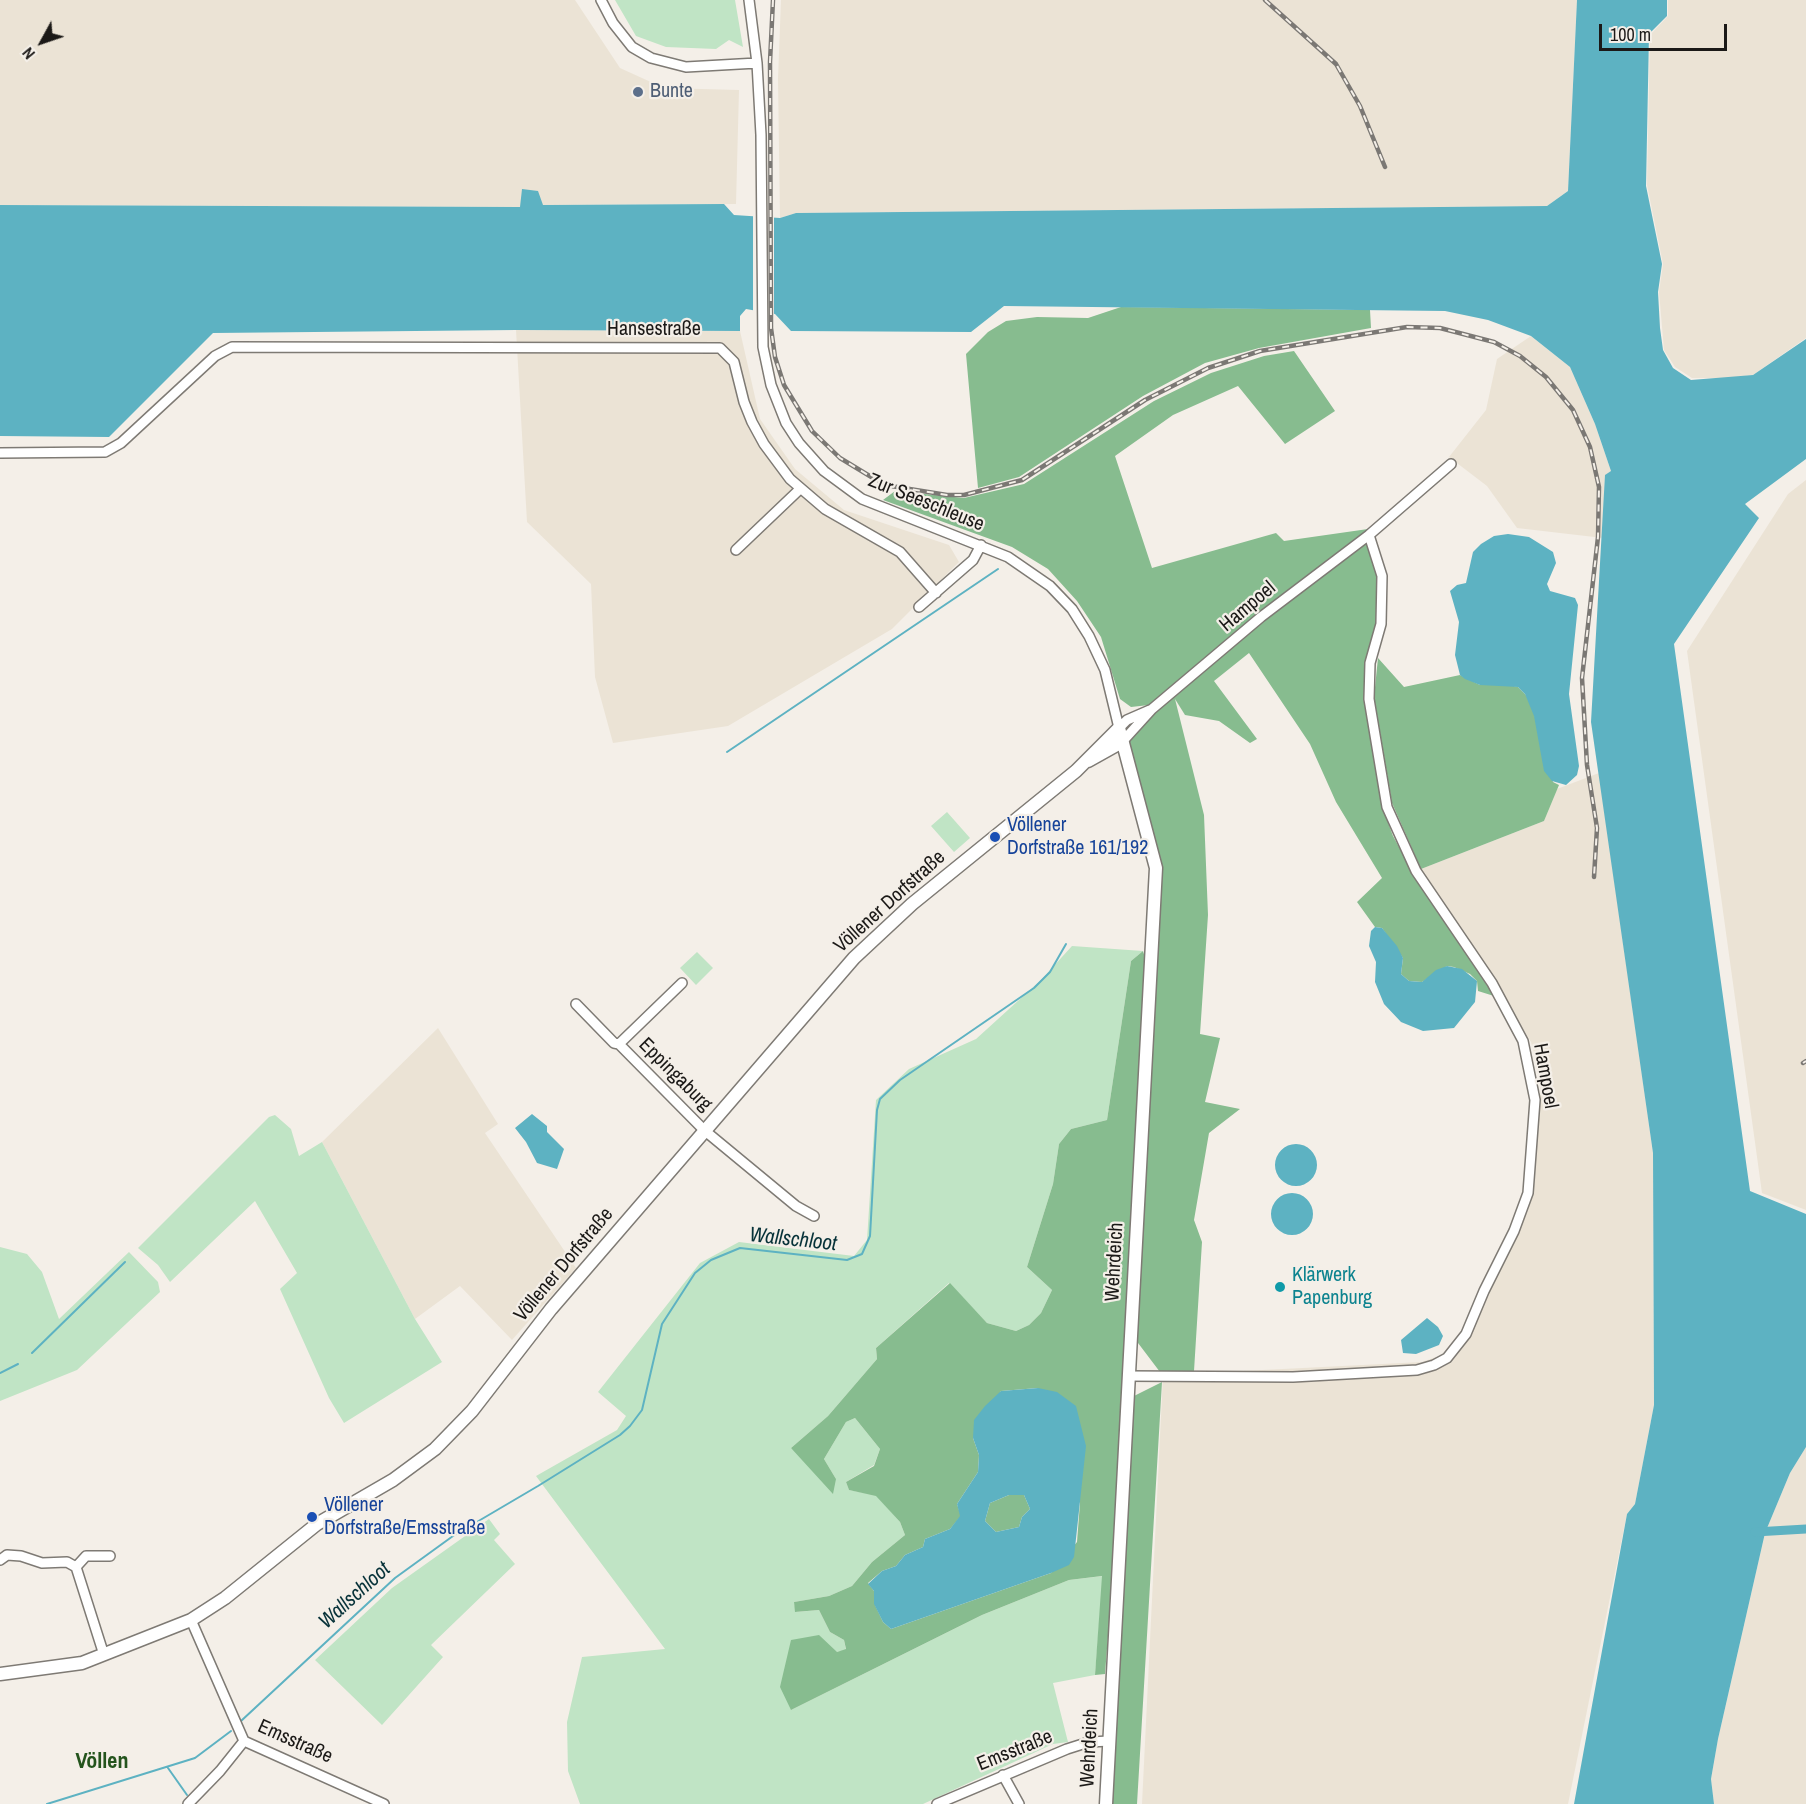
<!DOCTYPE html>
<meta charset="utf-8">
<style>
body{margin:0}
#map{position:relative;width:1806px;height:1804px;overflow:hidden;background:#f4efe8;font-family:"Archivo Narrow",sans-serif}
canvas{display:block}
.north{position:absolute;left:12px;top:12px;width:60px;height:60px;-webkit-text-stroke:4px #f4efe8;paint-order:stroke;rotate:230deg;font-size:16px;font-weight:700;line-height:24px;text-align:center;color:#1b1917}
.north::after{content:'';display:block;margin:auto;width:21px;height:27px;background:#1b1917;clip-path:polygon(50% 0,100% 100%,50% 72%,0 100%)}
.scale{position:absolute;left:1599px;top:24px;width:128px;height:27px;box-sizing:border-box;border:3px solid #1b1917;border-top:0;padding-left:8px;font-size:18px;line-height:21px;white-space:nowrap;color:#1b1917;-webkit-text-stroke:4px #f4efe8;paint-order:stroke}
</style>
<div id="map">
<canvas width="1806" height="1804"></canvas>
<div class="north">N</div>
<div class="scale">100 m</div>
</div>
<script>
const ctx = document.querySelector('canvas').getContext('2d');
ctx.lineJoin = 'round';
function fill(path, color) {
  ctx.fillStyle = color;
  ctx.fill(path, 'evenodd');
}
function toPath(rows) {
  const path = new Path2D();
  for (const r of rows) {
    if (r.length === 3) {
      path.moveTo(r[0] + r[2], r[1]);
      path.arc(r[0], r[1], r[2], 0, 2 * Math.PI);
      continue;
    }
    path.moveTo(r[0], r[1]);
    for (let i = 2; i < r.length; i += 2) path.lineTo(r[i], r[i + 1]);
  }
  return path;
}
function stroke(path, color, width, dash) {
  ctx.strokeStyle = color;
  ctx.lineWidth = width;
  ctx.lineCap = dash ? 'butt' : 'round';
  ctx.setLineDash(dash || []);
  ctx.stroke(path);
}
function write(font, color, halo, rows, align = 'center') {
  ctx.font = font + ' "Archivo Narrow",sans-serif';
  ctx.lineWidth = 4.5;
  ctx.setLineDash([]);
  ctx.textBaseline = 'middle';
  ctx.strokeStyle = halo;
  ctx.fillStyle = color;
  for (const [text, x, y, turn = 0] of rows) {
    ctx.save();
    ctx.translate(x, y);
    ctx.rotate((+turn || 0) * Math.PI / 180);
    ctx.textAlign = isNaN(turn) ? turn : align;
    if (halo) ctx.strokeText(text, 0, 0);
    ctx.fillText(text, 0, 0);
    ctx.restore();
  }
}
fill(toPath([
 [0,0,575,0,620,68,664,88,739,90,736,204,542,205,522,190,521,207,0,205],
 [781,0,1577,0,1568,191,1547,206,796,213,780,218,778,79],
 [1668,0,1806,0,1806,338,1753,375,1728,378,1692,378,1675,367,1664,350,1659,292,1663,264,1647,185,1650,35,1668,16],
 [516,330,740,331,760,419,795,469,844,510,949,545,959,562,892,629,728,726,613,743,595,677,591,584,527,522],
 [1531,336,1570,367,1595,424,1611,471,1605,476,1603,538,1517,528,1487,486,1449,457,1486,410,1497,359],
 [1806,480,1806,1210,1762,1193,1687,651,1788,494],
 [1599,773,1653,1153,1654,1405,1635,1504,1627,1514,1568,1804,1142,1804,1163,1375,1422,1362,1445,1354,1467,1340,1529,1208,1541,1077,1531,1042,1421,869,1544,821,1557,789],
 [438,1028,498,1124,485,1133,576,1268,512,1340,460,1286,415,1319,322,1142],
 [1806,1447,1806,1804,1714,1804,1711,1779,1718,1739,1765,1533,1790,1473]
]), '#ebe3d5');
fill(toPath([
 [615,0,735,0,743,47,729,40,716,49,666,47,636,36],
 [947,812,970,838,954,852,931,826],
 [1072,946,1143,951,1131,961,1107,1120,1071,1129,1059,1144,1053,1184,1027,1267,1052,1290,1041,1313,1029,1325,1016,1331,987,1323,949,1283,876,1348,877,1359,828,1416,791,1448,836,1479,824,1459,846,1422,855,1418,880,1449,874,1465,846,1482,849,1490,876,1495,900,1522,905,1535,872,1562,852,1586,829,1596,794,1602,796,1612,819,1610,830,1632,844,1640,846,1650,837,1652,791,1710,982,1615,1069,1580,1103,1576,1095,1675,1053,1683,1068,1742,1053,1744,923,1804,580,1804,568,1771,567,1722,582,1657,665,1649,536,1476,617,1430,626,1416,598,1392,700,1263,739,1242,854,1256,867,1240,876,1100,909,1069,976,1039,1041,980],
 [697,952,713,968,696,985,680,968],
 [275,1115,291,1129,299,1156,322,1142,415,1319,442,1362,344,1423,329,1398,280,1289,297,1273,255,1201,170,1282,158,1265,138,1248,269,1117],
 [0,1247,27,1254,42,1272,59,1319,129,1252,158,1282,160,1292,77,1370,0,1401],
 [489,1519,500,1534,494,1540,515,1564,431,1645,443,1657,382,1725,315,1660,392,1588]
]), '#c0e4c5');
fill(toPath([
 [1121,307,1370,310,1371,328,1259,348,1205,363,1143,396,1019,477,978,488,966,354,988,332,1006,321,1037,317,1088,318],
 [1294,351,1335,411,1285,444,1238,386,1173,415,1115,456,1152,568,1276,533,1284,541,1368,529,1363,535,1373,555,1378,577,1376,624,1366,663,1364,700,1383,809,1393,836,1413,873,1494,996,1478,991,1477,981,1470,974,1454,967,1447,966,1422,982,1409,981,1401,974,1403,958,1382,928,1375,927,1357,902,1382,878,1336,802,1310,744,1249,653,1214,681,1257,739,1250,743,1219,721,1185,715,1175,699,1204,815,1208,915,1200,1034,1220,1038,1205,1102,1240,1109,1209,1133,1194,1220,1202,1242,1194,1371,1160,1372,1135,1339,1158,868,1128,741,1170,689,1149,705,1131,707,1120,699,1101,637,1077,601,1048,569,1012,547,883,500,895,491,964,498,1024,484,1154,401,1211,373,1264,356],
 [1378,658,1404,687,1460,675,1480,685,1505,684,1518,687,1525,694,1531,703,1553,782,1559,785,1544,821,1421,869,1392,803,1374,697],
 [1143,951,1147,964,1114,1560,1105,1674,1095,1675,1102,1576,1069,1580,982,1615,791,1710,780,1687,791,1640,819,1635,837,1652,846,1649,844,1640,830,1632,819,1610,795,1612,794,1602,829,1596,852,1586,872,1562,905,1535,900,1522,876,1496,849,1490,846,1482,874,1466,880,1449,855,1418,846,1422,824,1459,836,1479,833,1494,791,1448,828,1416,877,1359,876,1348,950,1283,987,1323,1016,1331,1029,1325,1041,1313,1052,1290,1027,1267,1053,1184,1059,1144,1071,1129,1107,1120,1131,961],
 [1038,1388,1080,1503,1077,1542,1051,1573,891,1629,883,1622,875,1605,874,1591,868,1583,882,1571,896,1566,905,1555,923,1547,925,1539,950,1529,961,1516,957,1504,978,1472,979,1455,973,1438,1001,1391],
 [1162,1382,1137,1804,1111,1804,1132,1397],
 [1009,1495,1024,1495,1030,1509,1022,1517,1019,1527,996,1532,985,1521,990,1503]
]), '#87bc8f');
fill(toPath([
 [1577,0,1667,0,1667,16,1649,34,1646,186,1662,264,1658,292,1660,328,1663,350,1673,368,1691,380,1753,375,1806,339,1806,459,1745,504,1759,518,1674,644,1750,1191,1806,1214,1806,1447,1790,1473,1765,1533,1718,1739,1711,1779,1714,1804,1574,1804,1627,1514,1635,1504,1654,1405,1653,1153,1591,722,1605,475,1611,471,1595,424,1570,367,1531,336,1488,320,1445,311,1004,306,971,332,791,331,775,314,746,309,740,316,740,331,516,330,213,333,109,437,0,436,0,205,520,207,522,189,538,191,543,205,724,204,734,215,780,218,796,213,1547,206,1568,191],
 [1508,534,1529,537,1553,552,1556,563,1547,584,1550,591,1575,598,1578,605,1569,694,1579,766,1577,775,1566,785,1552,781,1544,771,1534,716,1525,694,1518,687,1480,685,1465,679,1460,675,1455,655,1459,622,1450,591,1457,585,1466,583,1473,552,1481,544,1494,536],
 [1375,927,1382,928,1397,946,1403,958,1401,974,1409,981,1422,982,1436,970,1447,966,1462,969,1477,981,1475,1002,1454,1028,1423,1031,1401,1022,1384,1004,1375,982,1376,962,1369,946,1371,931],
 [532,1114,547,1126,547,1132,564,1149,557,1169,537,1163,526,1142,515,1128],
 [1296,1165,21],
 [1292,1214,21],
 [1427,1318,1438,1327,1443,1336,1439,1345,1416,1354,1403,1353,1401,1340],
 [1038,1388,1057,1392,1076,1406,1086,1446,1074,1557,1069,1565,1051,1573,891,1629,883,1622,874,1604,874,1591,868,1584,882,1571,896,1566,905,1555,923,1547,925,1539,950,1529,960,1516,957,1504,978,1472,979,1455,973,1438,974,1420,985,1406,1001,1391],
 [1009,1495,1024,1495,1030,1509,1022,1517,1019,1527,996,1532,985,1521,990,1503]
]), '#5db2c2');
fill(toPath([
 [753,214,774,215,774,318,753,313]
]), '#f4efe8');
stroke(toPath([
 [727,752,998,569],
 [32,1353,125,1262],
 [0,1373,18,1364],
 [241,1721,395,1578,453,1536,538,1486,620,1435,630,1426,642,1410,662,1324,695,1273,711,1260,740,1248,847,1260,862,1254,870,1236,877,1110,880,1099,900,1080,1034,988,1050,972,1066,944],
 [168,1768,187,1795],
 [47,1804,195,1758,231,1731]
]), '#5db2c2', 2);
stroke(toPath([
 [1755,1532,1806,1529]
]), '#5db2c2', 9);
const minor = toPath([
 [601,0,613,23,632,47,651,58,686,67,757,63],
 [749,0,757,63,761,135,763,347,771,385,786,423,799,443,824,471,862,499,1008,557,1050,586,1072,609,1089,636,1105,670,1119,728],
 [0,453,105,452,121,443,215,356,232,347,720,348,734,362,744,402,752,422,764,444,790,479,825,509,900,552,936,593],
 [736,550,800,489],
 [919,607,973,560,981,545],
 [1119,728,1127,720,1150,710],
 [1122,742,1152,709,1261,617,1369,535,1451,464],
 [682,983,619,1044,704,1130,796,1206,814,1216],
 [576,1004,614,1043,619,1044],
 [1128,1376,1293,1377,1417,1370,1434,1365,1447,1358,1466,1334,1484,1291,1514,1231,1528,1193,1535,1100,1523,1041,1492,983,1416,871,1387,807,1369,699,1370,663,1381,624,1382,576,1369,535],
 [0,1560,7,1555,21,1556,42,1563,67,1562,76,1567,104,1655],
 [76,1567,86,1556,110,1556],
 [191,1620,244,1741,384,1804],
 [1003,1775,1019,1804],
 [188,1804,220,1771,244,1741],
 [937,1804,1067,1749,1089,1742,1110,1741]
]);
const tertiary = toPath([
 [1088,761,1122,742],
 [0,1674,82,1663,191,1620,225,1598,317,1524,393,1480,435,1449,472,1411,551,1309,854,958,912,904,1076,771,1119,728,1156,868,1106,1804]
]);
stroke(minor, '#7e7a74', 12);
stroke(tertiary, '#7e7a74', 15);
stroke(minor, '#fff', 9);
stroke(tertiary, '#fff', 12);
const rail = toPath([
 [773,0,770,62,771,328,775,357,784,385,812,431,840,458,873,478,891,486,947,495,964,495,1022,480,1145,400,1208,368,1260,351,1407,327,1440,328,1494,342,1520,356,1546,377,1573,410,1590,447,1599,487,1598,537,1582,678,1587,765,1597,828,1594,877],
 [1265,0,1336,64,1360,106,1385,167],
 [1803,1063,1806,1061]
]);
stroke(rail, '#7b7874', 4.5);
stroke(rail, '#f4efe8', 2, [7]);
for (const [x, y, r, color] of [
 [638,92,6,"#5c6f8a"],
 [995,837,6,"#1a4fb4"],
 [1280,1287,6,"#0f9aa8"],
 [312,1517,6,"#1a4fb4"]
]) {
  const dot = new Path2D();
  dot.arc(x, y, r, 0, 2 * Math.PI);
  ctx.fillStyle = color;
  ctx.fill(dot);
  stroke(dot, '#f4efe8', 2);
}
write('20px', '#4e5e75', '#f4efe8', [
 ["Bunte",650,92]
], 'left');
write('20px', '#1b1917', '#f4efe8', [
 ["Hansestraße",654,330],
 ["Zur Seeschleuse",926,503,22],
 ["Hampoel",1248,607,-40],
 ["Völlener Dorfstraße",890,902,-42],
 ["Eppingaburg",675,1075,45],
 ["Hampoel",1545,1076,80],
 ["Wehrdeich",1115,1262,-87],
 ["Völlener Dorfstraße",564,1265,-50],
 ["Emsstraße",295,1742,24],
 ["Wehrdeich",1090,1748,-87],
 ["Emsstraße",1015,1751,-22]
]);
write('20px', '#164399', '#f4efe8', [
 ["Völlener",1007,826],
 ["Dorfstraße 161/192",1007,849],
 ["Völlener",324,1506],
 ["Dorfstraße/Emsstraße",324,1529]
], 'left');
write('20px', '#0d838f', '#f4efe8', [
 ["Klärwerk",1292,1276],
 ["Papenburg",1292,1299]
], 'left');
write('italic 21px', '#073239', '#f4efe8', [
 ["Wallschloot",793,1240,6],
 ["Wallschloot",355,1596,-42]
]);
write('bold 22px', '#24541d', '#f4efe8', [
 ["Völlen",102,1762]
]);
</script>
